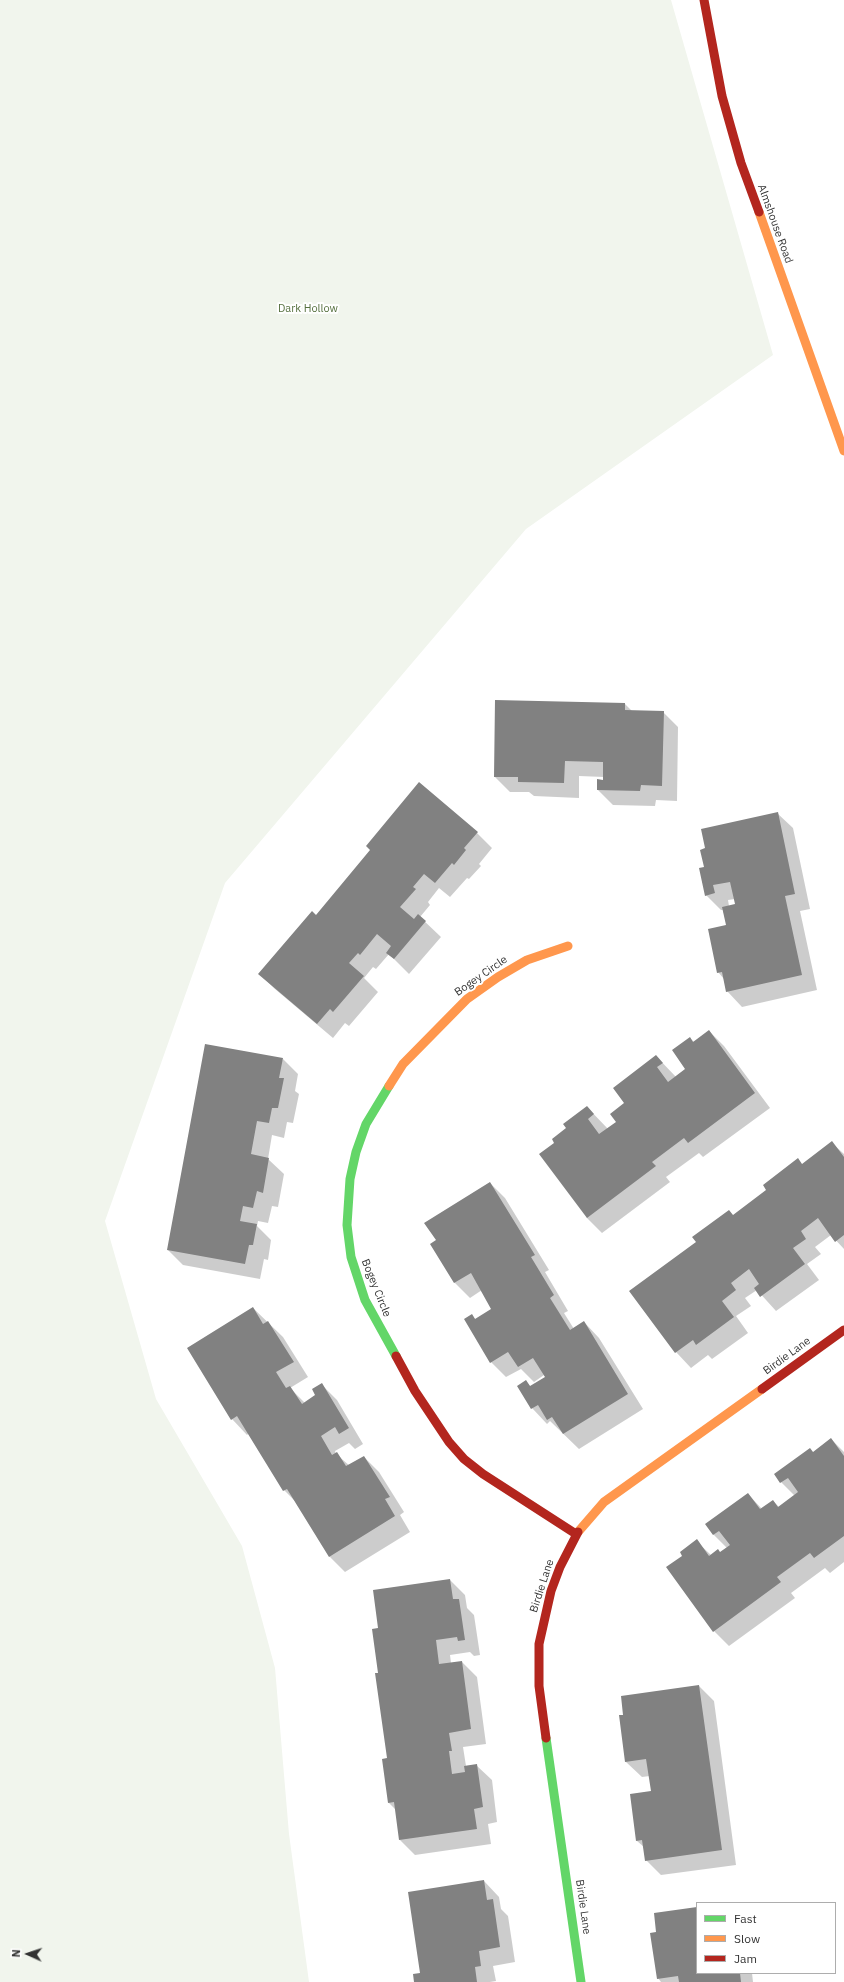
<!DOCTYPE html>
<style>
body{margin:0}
#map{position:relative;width:844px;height:1982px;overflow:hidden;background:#fff;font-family:"IBM Plex Sans",sans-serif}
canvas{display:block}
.legend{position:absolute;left:696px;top:1902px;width:140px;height:72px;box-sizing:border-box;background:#fff;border:1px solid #adadad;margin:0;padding:5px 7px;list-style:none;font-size:12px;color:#333}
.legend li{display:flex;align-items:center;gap:8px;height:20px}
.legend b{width:20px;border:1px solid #adadad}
.north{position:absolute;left:8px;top:1934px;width:40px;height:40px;-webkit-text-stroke:3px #fff;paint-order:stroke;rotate:273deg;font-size:11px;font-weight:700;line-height:16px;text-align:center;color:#333}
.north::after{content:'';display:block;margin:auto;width:14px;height:18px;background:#333;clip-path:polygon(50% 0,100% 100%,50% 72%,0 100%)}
</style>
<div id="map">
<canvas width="844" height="1982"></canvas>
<ul class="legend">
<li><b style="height:5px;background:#63d668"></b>Fast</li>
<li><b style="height:5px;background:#ff974d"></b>Slow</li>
<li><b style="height:5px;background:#b3261e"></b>Jam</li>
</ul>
<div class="north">N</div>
</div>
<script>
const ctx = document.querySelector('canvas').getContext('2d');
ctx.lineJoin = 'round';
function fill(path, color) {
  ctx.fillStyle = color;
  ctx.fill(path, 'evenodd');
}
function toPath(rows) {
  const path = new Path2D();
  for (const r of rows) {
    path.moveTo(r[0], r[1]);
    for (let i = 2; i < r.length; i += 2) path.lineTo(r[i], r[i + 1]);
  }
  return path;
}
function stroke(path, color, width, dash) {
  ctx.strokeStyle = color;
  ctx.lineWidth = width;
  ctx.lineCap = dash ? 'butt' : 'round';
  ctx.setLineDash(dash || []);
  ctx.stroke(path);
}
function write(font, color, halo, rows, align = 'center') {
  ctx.font = font + ' "IBM Plex Sans",sans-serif';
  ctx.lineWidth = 4;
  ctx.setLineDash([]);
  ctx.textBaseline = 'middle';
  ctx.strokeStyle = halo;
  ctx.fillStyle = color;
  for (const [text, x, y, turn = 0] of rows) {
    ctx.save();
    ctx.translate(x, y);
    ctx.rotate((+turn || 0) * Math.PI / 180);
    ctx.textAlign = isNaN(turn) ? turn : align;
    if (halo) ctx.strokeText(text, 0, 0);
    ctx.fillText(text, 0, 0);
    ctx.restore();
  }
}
fill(toPath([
 [0,0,671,0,773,355,526,529,225,883,105,1221,156,1399,242,1546,275,1668,289,1834,309,1982,0,1982]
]), '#f1f5ed');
fill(toPath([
 [625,704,632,711,663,712,678,727,677,801,656,800,655,806,613,805,598,790,598,780,604,781,604,777,579,776,579,798,534,796,529,792,510,792,495,777],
 [777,813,793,828,810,909,800,911,817,990,742,1007,727,991,724,979,718,972,727,926,723,910,721,910,706,895,705,868],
 [735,899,736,905,729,906,728,900],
 [477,833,492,848,479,864,481,866,469,879,467,878,450,897,439,888,428,902,430,905,420,917,441,937,409,974,389,954,376,969,373,967,364,978,378,992,349,1026,345,1023,333,1038,275,989,260,974,316,916],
 [709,1031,724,1046,770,1108,703,1157,699,1153,666,1177,670,1182,602,1233,587,1218,555,1143,587,1107,608,1129,617,1122,625,1104,656,1056,676,1077,687,1069,690,1038,694,1042],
 [283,1059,298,1074,295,1091,299,1094,293,1123,287,1122,284,1138,272,1135,268,1159,284,1174,278,1207,272,1206,268,1223,258,1221,257,1226,271,1240,268,1260,264,1259,260,1279,183,1265,168,1250],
 [832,1143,844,1154,844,1249,831,1235,815,1247,821,1254,807,1264,819,1280,776,1311,757,1290,745,1298,751,1306,736,1316,748,1333,712,1359,708,1355,691,1368,676,1352,631,1291],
 [490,1183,505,1198,549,1270,545,1272,568,1311,564,1313,574,1329,584,1322,599,1338,643,1409,579,1449,550,1421,547,1424,532,1408,519,1386,526,1382,531,1387,546,1377,544,1375,534,1382,521,1369,506,1377,491,1362,472,1315,476,1320,492,1310,482,1290,470,1298,454,1282,437,1241],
 [253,1308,283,1337,308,1377,290,1388,305,1403,317,1396,322,1385,337,1400,363,1444,355,1449,349,1443,335,1451,336,1454,350,1466,364,1457,379,1472,404,1512,400,1515,410,1532,345,1572,330,1557,297,1503,284,1490,249,1433,247,1435,232,1419],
 [831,1439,844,1452,844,1562,830,1573,825,1568,791,1593,795,1598,729,1646,714,1631,684,1556,696,1541,711,1555,720,1553,727,1548,714,1535,707,1524,748,1494,762,1509,773,1501,779,1507,795,1496,781,1482],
 [450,1580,465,1595,467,1608,474,1615,480,1655,474,1656,470,1652,450,1655,451,1663,462,1662,477,1677,486,1744,463,1747,466,1766,476,1765,492,1780,497,1822,488,1824,491,1844,415,1855,400,1840,396,1810,389,1803,388,1758,379,1674,379,1629],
 [699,1686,714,1701,736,1865,661,1875,646,1860,644,1847,637,1841,652,1792,650,1776,642,1777,626,1762,625,1715],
 [484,1881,499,1897,501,1909,508,1916,515,1962,493,1966,496,1981,490,1982,415,1982],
 [697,1908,697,1973,752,1973,753,1982,661,1982,658,1978,657,1933]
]), '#0003');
fill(toPath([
 [495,700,625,703,625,710,664,711,662,786,641,785,640,791,597,790,597,779,603,780,603,762,565,761,564,783,518,782,518,777,494,777],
 [419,782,478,832,464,848,466,850,454,865,452,863,435,883,424,874,413,887,416,889,400,907,414,919,418,914,426,921,394,959,386,953,391,946,377,934,360,955,358,953,349,963,364,976,333,1012,330,1009,317,1024,258,974,312,911,316,915,370,850,366,846],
 [778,812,795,894,785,896,802,975,726,992,722,972,717,973,708,929,726,925,722,907,735,904,730,882,713,885,715,893,705,896,699,868,704,867,700,850,705,848,701,829],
 [709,1030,755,1093,688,1143,684,1138,652,1162,656,1166,587,1218,539,1154,554,1143,552,1139,566,1128,563,1124,587,1106,594,1114,588,1119,599,1134,616,1122,610,1114,624,1103,613,1088,656,1055,663,1063,657,1067,668,1082,685,1069,672,1050,690,1037,693,1042],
 [205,1044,283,1058,279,1078,284,1078,278,1108,272,1108,269,1123,257,1121,251,1154,269,1158,263,1193,257,1191,253,1208,243,1206,240,1221,257,1224,253,1245,249,1245,245,1264,167,1250],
 [832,1141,844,1157,844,1235,835,1242,818,1218,801,1231,806,1239,793,1248,805,1264,760,1297,754,1288,759,1284,749,1269,731,1283,736,1290,722,1301,734,1317,696,1345,693,1340,675,1353,629,1291,696,1242,692,1237,729,1210,733,1215,766,1190,763,1185,798,1158,802,1164],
 [490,1182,535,1255,531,1257,554,1295,550,1298,570,1330,584,1321,628,1394,563,1434,552,1417,547,1420,538,1405,531,1409,517,1386,526,1380,530,1386,545,1377,533,1358,518,1367,508,1352,490,1363,464,1319,472,1314,475,1319,491,1309,471,1273,454,1283,430,1244,436,1240,424,1223],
 [253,1307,263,1324,268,1321,294,1362,276,1372,286,1388,290,1386,302,1404,315,1395,312,1389,322,1383,349,1428,339,1434,335,1427,321,1436,332,1455,337,1452,346,1466,364,1456,390,1497,385,1499,395,1516,329,1557,287,1489,283,1491,237,1416,231,1420,187,1348],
 [831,1438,844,1456,844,1536,814,1558,810,1553,777,1577,781,1582,713,1632,666,1567,682,1556,680,1552,697,1539,709,1556,718,1549,720,1552,730,1545,719,1531,713,1535,705,1524,748,1493,760,1509,773,1500,778,1507,798,1492,788,1478,780,1483,774,1474,810,1448,813,1452],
 [450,1579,453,1599,459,1599,465,1640,458,1641,457,1637,436,1640,439,1664,462,1661,471,1729,449,1733,452,1751,449,1751,452,1774,465,1772,464,1766,477,1764,483,1807,474,1809,477,1829,399,1840,394,1802,388,1803,382,1759,387,1758,375,1673,378,1673,372,1629,378,1628,373,1590],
 [699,1685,722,1850,645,1861,642,1840,636,1841,630,1794,651,1791,646,1759,625,1762,619,1715,623,1715,621,1696],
 [484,1880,487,1900,493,1899,500,1947,479,1951,481,1966,475,1967,477,1982,414,1982,413,1974,420,1973,408,1892],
 [697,1907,697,1973,740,1973,741,1982,679,1982,678,1976,657,1979,650,1933,656,1932,654,1913]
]), '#818181');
stroke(toPath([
 [389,1086,366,1124,356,1152,350,1179,347,1225,351,1257,365,1300,396,1356],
 [546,1738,581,1982]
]), '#63d668', 9);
stroke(toPath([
 [759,212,844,451],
 [389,1086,403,1064,467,999,498,977,527,960,568,946],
 [578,1532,604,1502,762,1389]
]), '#ff974d', 9);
stroke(toPath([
 [704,0,722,96,741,163,759,212],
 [396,1356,415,1391,449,1442,464,1459,483,1474,576,1534],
 [762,1389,844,1330],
 [546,1738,539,1686,539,1644,551,1591,560,1567,578,1532]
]), '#b3261e', 9);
write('11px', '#333', '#fff', [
 ["Almshouse Road",775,224,70],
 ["Bogey Circle",481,976,-35],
 ["Bogey Circle",376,1288,68],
 ["Birdie Lane",787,1356,-36],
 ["Birdie Lane",542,1586,-72],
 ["Birdie Lane",583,1907,82]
]);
write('11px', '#56703f', '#fff', [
 ["Dark Hollow",308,309]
]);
</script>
